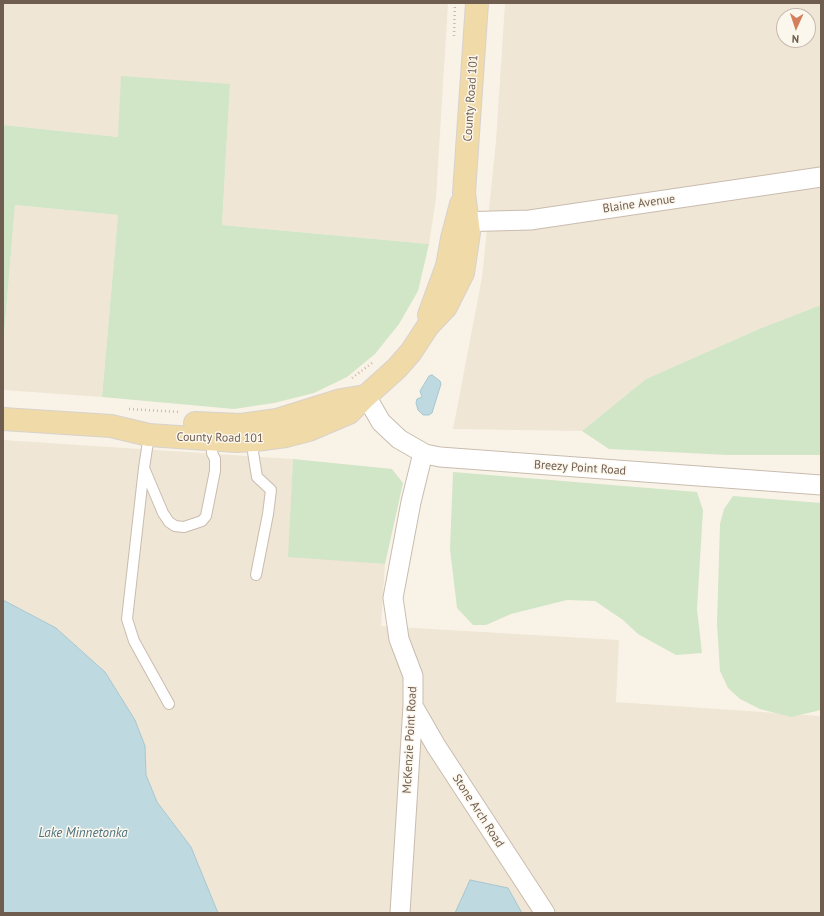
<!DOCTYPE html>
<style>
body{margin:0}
#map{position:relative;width:824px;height:916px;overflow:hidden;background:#f9f3e7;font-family:"PT Sans",sans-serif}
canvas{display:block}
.frame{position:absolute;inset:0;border:4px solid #6f5d4f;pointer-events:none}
.north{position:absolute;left:776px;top:8px;width:40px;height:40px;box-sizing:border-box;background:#fcf7ed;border:1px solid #c4b9ae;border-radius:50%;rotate:183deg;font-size:11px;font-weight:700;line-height:16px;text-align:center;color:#6f5d4f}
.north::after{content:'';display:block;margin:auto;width:14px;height:18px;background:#d37f5c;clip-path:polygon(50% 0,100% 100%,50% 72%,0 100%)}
</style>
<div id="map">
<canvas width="824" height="916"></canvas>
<div class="frame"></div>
<div class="north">N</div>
</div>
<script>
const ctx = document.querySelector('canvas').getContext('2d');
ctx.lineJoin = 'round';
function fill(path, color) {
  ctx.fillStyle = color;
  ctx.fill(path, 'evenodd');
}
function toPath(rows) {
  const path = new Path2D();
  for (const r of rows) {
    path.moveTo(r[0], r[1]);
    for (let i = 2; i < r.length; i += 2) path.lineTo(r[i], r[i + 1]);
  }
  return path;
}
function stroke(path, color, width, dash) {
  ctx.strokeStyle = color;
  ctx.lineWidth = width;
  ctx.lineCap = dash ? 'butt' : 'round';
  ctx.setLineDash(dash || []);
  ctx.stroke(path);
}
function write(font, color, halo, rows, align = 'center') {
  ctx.font = font + ' "PT Sans",sans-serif';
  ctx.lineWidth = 3;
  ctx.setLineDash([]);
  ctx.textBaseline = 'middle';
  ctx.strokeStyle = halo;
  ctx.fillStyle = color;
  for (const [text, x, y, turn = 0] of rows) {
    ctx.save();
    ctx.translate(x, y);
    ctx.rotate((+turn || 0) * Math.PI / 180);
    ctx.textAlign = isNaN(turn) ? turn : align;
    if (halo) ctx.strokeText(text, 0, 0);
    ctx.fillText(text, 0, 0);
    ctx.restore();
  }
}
fill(toPath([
 [3,3,448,3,436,199,429,244,222,225,230,84,118,137,3,125],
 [505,3,821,3,821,305,759,329,646,379,582,431,453,429,482,277,496,141],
 [784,16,808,16,808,40,784,40],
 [15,205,118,215,102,397,3,390,3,347],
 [3,440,293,459,289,556,385,564,381,626,619,640,616,702,821,716,821,913,218,913,191,847,157,802,146,775,145,746,135,720,105,672,56,628,3,600]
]), '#f0e6d6');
fill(toPath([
 [121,76,230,84,222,225,429,244,418,291,399,324,375,354,347,377,314,393,274,403,234,409,102,397,118,215,15,205,3,347,3,125,118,137],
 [821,305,821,455,728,455,609,449,582,431,646,379,759,329],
 [293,459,392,469,403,483,385,564,288,557],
 [453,472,697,492,703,510,697,609,702,653,676,655,638,634,623,620,595,601,567,600,511,614,486,625,473,625,457,608,450,549],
 [733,496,821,503,821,710,791,717,760,709,740,699,728,688,720,671,717,624,720,524,724,509]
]), '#d1e5c7');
const water = toPath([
 [432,375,440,381,441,384,432,413,429,415,423,415,418,410,416,403,417,399,422,397,420,391,429,376,432,375],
 [3,600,56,628,105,672,135,720,145,746,146,775,157,802,191,847,218,913,3,913,3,600],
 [470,880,508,888,522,913,455,913,470,880]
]);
fill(water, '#bed9e0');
stroke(water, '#a6c7d1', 1);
const lane = toPath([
 [149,435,144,468,163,513,169,522,175,526,184,527,202,521,206,516,215,471,215,459,212,453,213,439],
 [256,439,253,452,257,477,271,490,268,514,256,575],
 [144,468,127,619,134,641,169,704]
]);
const street = toPath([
 [456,222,530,220,821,177],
 [366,396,381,422,399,439,425,454,440,457,821,485],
 [413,706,436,746,545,913],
 [400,913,413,706,413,676,399,639,393,598,411,502,423,453]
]);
const primary = toPath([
 [429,315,447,266,452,238,461,204],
 [3,419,111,426,149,435,236,441,256,440,286,436,309,430,349,413,366,396,397,368,411,352,428,326,446,307,463,273,469,233,464,193,477,3],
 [195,423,241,425,277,420,341,400,366,396]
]);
stroke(lane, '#c9bcaf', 12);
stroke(street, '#c9bcaf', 21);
stroke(primary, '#d7d2ce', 24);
stroke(toPath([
 [454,36,455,3],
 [352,378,372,363],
 [129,409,180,412]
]), '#d0b9a6', 2.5, [1, 3]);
stroke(lane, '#fff', 10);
stroke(street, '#fff', 19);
stroke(primary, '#efdaa8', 22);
write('12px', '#6f5d4f', '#fcf7ed', [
 ["County Road 101",471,98,-86],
 ["Blaine Avenue",639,204,-8],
 ["County Road 101",220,438,1],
 ["Breezy Point Road",580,468,4],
 ["McKenzie Point Road",410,740,-87],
 ["Stone Arch Road",478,811,57]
]);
write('italic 13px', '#4c7480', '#fcf7ed', [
 ["Lake Minnetonka",83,833]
]);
</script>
